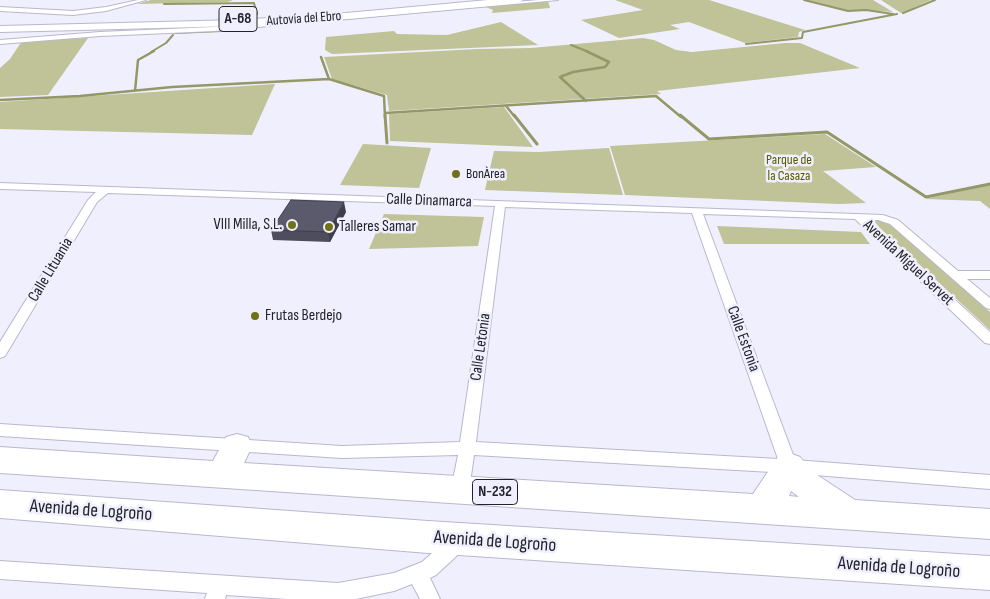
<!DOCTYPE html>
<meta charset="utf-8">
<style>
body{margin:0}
canvas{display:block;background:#f0effd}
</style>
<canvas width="990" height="599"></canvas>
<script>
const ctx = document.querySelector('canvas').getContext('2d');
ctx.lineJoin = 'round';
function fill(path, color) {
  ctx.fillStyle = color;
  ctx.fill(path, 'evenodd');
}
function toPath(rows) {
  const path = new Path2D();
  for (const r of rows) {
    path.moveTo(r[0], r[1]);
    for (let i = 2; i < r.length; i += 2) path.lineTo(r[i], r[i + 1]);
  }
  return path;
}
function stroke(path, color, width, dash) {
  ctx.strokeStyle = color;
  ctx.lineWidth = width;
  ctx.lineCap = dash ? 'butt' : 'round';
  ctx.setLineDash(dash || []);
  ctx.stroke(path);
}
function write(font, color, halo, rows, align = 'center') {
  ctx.font = font + ' "Sofia Sans Condensed",sans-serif';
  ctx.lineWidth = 5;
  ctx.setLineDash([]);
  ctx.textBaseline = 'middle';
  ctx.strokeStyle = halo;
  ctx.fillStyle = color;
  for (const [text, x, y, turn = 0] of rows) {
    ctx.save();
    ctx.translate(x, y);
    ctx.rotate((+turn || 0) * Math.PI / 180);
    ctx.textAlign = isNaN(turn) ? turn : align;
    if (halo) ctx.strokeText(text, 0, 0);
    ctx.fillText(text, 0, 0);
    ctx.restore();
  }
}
fill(toPath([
 [151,0,233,0,228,2,137,4],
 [615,0,709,0,805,30,799,32,798,37,745,43,689,22,670,25,680,29,619,38,581,20,643,10],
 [806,0,873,0,893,12,867,10,847,11],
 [881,0,931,0,901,13],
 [548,1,550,8,492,13,493,10,486,7],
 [501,22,538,45,332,54,325,50,326,37,394,31,397,34,447,35],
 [88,38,48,95,0,97,0,68,10,59,22,41],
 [643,38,654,40,676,50,692,52,785,43,800,43,860,68,657,91,661,94,389,111,387,95,332,79,324,57,478,49,531,48],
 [275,84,252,135,0,129,0,102],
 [504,107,533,147,390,141,389,114],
 [825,134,876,167,823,171,866,203,839,204,625,195,610,146],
 [363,144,431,148,419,188,340,185],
 [609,148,623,195,485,190,494,151,538,152],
 [990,185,990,209,980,201,925,199],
 [384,214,484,217,478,246,369,249],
 [877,220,890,223,990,312,990,330,879,227,875,222],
 [717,226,861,232,870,244,724,244]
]), '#c0c297');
stroke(toPath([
 [804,0,848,11,866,10,893,14],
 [164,4,254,3,257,14],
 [903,13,935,0],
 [175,33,245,30,248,27],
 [746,44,802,38,803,32,897,14],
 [571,45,589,52],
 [151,52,166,43,173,35]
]), '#949766', 2);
stroke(toPath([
 [321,57,329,79],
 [135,91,138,60,154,51],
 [0,100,80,96,172,87,329,79,384,96,385,117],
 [586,101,560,77,573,72,605,67,609,62,586,51],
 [506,106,515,117],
 [385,113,656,96,681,117]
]), '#949766', 2.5);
stroke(toPath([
 [385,115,387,143],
 [514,115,537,144],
 [680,115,709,139,827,132,926,197,990,184]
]), '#949766', 3);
const street = toPath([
 [138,0,146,0,106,11,73,15,0,11,0,7,73,11,106,7,138,0],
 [539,0,558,0,214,31,100,36,0,44,0,40,100,32,214,27,539,0],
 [0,183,883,215,898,220,958,271,990,271,990,279,967,279,990,298,990,309,986,308,890,224,878,220,868,220,990,332,990,344,985,343,855,219,703,214,795,460,990,475,990,489,789,473,474,455,469,490,466,495,460,497,454,495,451,490,458,455,342,458,0,436,0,424,342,446,460,442,495,206,108,193,97,202,5,356,0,358,0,342,88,200,96,192,0,189,0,183],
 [505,207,692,213,778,459,476,442,505,207],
 [456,536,463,538,465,544,463,550,436,575,430,578,440,599,420,599,412,584,394,591,356,599,287,599,226,595,225,599,205,599,207,593,0,579,0,561,338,583,394,573,422,562,449,538,456,536]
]);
const highway = toPath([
 [488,0,523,0,518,3,346,19,238,26,0,32,0,26,238,20,346,13,488,0],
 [237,434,248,437,252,446,244,463,753,494,778,457,789,453,800,457,811,471,855,500,990,509,990,539,0,473,0,447,213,461,226,437,237,434],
 [791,491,799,497,789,496,791,491],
 [0,490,428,521,990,556,990,590,428,553,0,518,0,490]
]);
stroke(street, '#bab7ce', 2);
stroke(highway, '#bab7ce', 2);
fill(street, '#fff');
fill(highway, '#fff');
fill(toPath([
 [346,212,330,242,273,240,271,230]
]), '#4e4d5d');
fill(toPath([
 [344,202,346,212,330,242,328,232]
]), '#403e4c');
const building = toPath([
 [291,200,344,202,328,232,271,230,291,200]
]);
fill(building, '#5b596c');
stroke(building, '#403e4c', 1);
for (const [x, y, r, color] of [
 [456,174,5,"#707217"],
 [292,225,5,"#707217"],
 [329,227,5,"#707217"],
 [255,316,5,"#707217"]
]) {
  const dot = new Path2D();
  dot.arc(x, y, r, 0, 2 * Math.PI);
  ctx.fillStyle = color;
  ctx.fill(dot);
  stroke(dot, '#f0effd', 2);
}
write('14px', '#23222b', '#f0effd', [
 ["Autovía del Ebro",304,19,-4]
]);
write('14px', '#575800', '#f0effd', [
 ["Parque de",789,160],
 ["la Casaza",789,176]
]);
write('14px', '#23222b', '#f0effd', [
 ["BonÀrea",466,174]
], 'left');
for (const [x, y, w] of [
 [238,19,38],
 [495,492,45]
]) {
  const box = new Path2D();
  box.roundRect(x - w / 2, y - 12.5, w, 25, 4);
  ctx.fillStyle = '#f0effd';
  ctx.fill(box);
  stroke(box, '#23222b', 1);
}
write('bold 15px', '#23222b', null, [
 ["A-68",238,19],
 ["N-232",495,492]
]);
write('16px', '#23222b', '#f0effd', [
 ["Calle Dinamarca",429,201,2],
 ["Avenida Miguel Servet",908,263,43],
 ["Calle Lituania",51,270,-59],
 ["Calle Estonia",743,339,70],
 ["Calle Letonia",481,347,-82]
]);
write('16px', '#23222b', '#f0effd', [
 ["VIII Milla, S.L.",282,225,"right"],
 ["Talleres Samar",339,227],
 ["Frutas Berdejo",265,316]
], 'left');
write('19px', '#23222b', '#f0effd', [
 ["Avenida de Logroño",91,511,4],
 ["Avenida de Logroño",495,542,4],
 ["Avenida de Logroño",899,568,4]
]);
</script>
